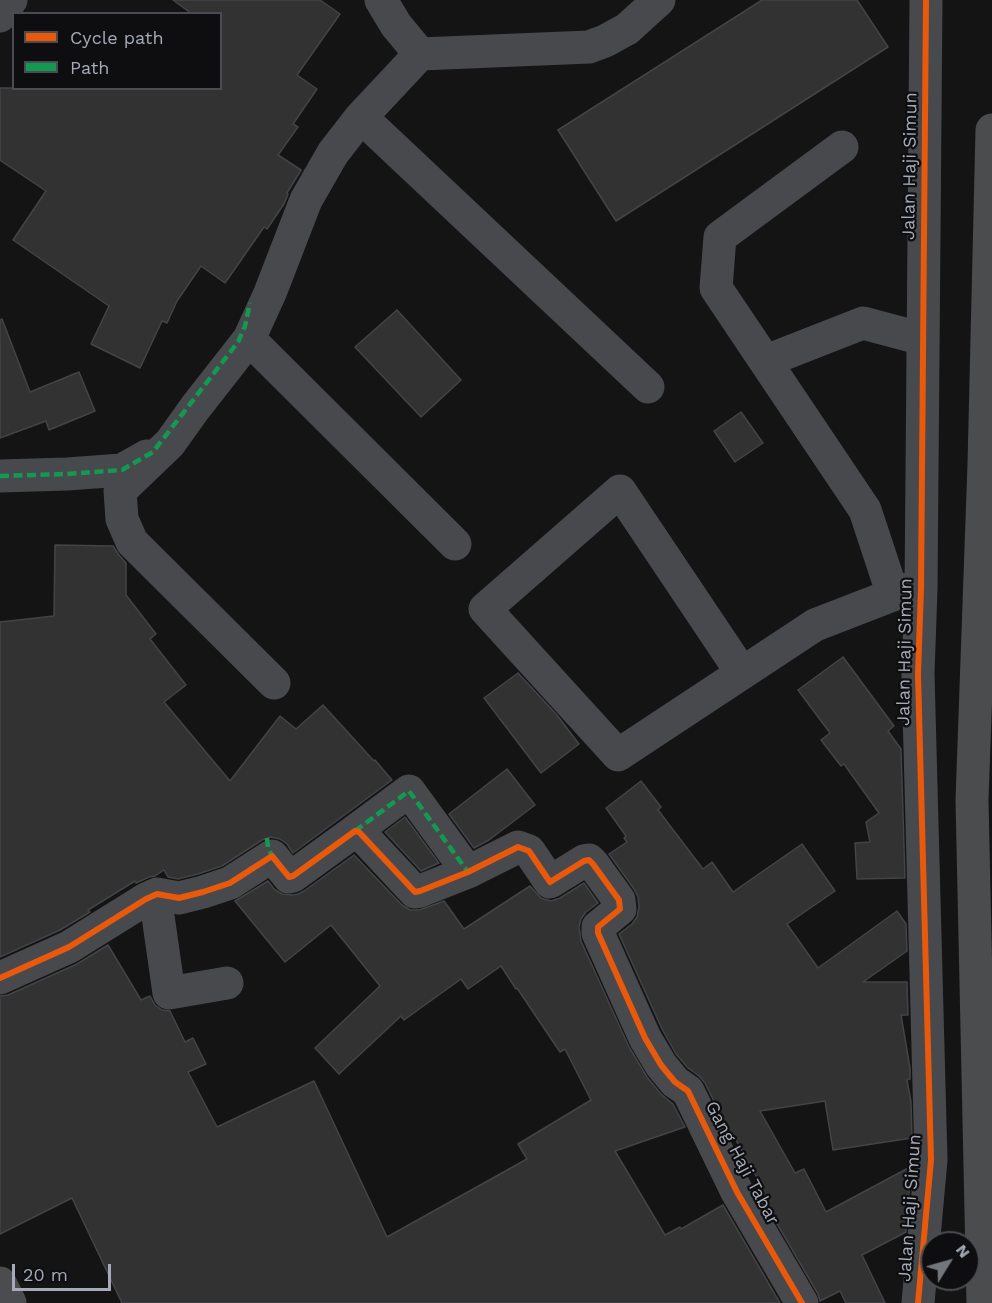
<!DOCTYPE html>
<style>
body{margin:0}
#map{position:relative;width:992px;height:1303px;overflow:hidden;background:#141414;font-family:"Work Sans",sans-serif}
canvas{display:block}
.legend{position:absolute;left:12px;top:12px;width:210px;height:78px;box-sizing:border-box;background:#0e0e10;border:2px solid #4a4c52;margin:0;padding:8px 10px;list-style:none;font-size:18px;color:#a5aab6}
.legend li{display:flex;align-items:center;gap:12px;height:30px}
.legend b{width:30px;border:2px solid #4a4c52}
.north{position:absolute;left:920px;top:1231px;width:60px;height:60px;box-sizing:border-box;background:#0e0e10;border:2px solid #4a4c52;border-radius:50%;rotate:53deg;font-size:16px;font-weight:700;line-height:24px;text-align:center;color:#a5aab6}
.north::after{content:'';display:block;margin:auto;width:21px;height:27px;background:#72767d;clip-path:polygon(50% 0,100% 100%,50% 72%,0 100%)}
.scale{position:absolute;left:12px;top:1264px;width:99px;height:27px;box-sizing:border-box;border:3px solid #a5aab6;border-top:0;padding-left:8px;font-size:18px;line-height:21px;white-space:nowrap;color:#a5aab6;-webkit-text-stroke:4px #0e0e10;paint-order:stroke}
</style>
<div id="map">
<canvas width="992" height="1303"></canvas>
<ul class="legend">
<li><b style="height:8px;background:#e8590c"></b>Cycle path</li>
<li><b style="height:8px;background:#139951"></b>Path</li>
</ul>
<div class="north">N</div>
<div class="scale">20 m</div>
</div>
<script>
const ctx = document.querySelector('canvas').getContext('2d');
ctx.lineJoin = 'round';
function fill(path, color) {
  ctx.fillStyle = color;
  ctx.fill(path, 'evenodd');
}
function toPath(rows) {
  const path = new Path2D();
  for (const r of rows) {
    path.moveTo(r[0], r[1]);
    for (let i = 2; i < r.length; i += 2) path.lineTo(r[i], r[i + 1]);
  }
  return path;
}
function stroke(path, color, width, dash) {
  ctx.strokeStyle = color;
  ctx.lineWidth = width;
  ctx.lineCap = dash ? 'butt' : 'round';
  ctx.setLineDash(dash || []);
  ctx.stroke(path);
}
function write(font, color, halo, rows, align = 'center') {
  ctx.font = font + ' "Work Sans",sans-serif';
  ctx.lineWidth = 4.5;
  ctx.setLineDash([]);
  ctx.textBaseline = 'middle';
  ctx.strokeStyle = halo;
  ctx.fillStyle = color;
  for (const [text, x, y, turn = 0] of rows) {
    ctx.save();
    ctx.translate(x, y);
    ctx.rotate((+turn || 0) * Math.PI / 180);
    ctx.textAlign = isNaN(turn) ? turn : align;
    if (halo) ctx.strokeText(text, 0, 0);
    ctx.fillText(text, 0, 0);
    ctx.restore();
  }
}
const building = toPath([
 [173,0,320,0,340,14,297,75,317,89,293,124,298,127,278,155,301,170,287,193,288,194,284,204,267,229,264,227,225,283,201,266,177,301,167,323,162,321,140,368,91,344,109,306,13,240,46,191,0,160,0,88,220,88,220,14,192,14,173,0],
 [762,0,857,0,888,47,616,221,558,130,762,0],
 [397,310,461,380,421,417,355,347,397,310],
 [2,319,30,392,79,372,95,411,49,430,46,421,0,438,0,320,2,319],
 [741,412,763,443,735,462,714,431,741,412],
 [55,545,113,546,119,555,126,563,126,595,156,634,150,639,186,685,164,702,230,781,280,716,296,729,323,705,374,761,375,760,392,780,293,853,287,844,280,839,270,837,262,840,222,866,198,874,178,879,168,877,164,870,155,876,149,877,136,883,135,881,88,910,90,912,60,930,0,957,0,622,54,616,55,545],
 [843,657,894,726,888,731,901,749,905,878,857,879,855,843,870,842,866,822,879,813,844,764,841,766,821,740,830,733,798,690,843,657],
 [518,673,557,715,579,744,541,773,484,698,518,673],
 [507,769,535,805,489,840,474,848,449,814,507,769],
 [641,781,661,807,658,810,703,869,712,862,733,892,802,844,835,891,787,924,818,968,897,911,906,924,907,951,863,982,907,982,908,1015,901,1015,910,1068,910,1079,907,1080,911,1102,912,1138,833,1150,825,1101,760,1111,795,1173,804,1169,826,1212,912,1166,908,1201,906,1202,908,1206,906,1232,862,1255,885,1303,846,1303,840,1291,820,1301,818,1294,755,1186,760,1183,733,1135,731,1136,705,1083,699,1076,688,1068,676,1054,662,1029,619,934,632,924,637,917,639,907,638,897,634,889,609,854,627,842,624,838,626,836,606,808,641,781],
 [405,817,439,863,421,871,385,832,405,817],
 [354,855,402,905,410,910,419,910,444,901,464,929,530,886,541,898,551,901,560,898,584,883,598,903,586,912,581,919,579,927,581,941,629,1047,647,1077,661,1094,673,1104,685,1127,615,1151,665,1235,680,1227,681,1229,723,1205,780,1303,122,1303,72,1198,0,1234,0,996,8,995,77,964,108,945,141,1000,150,996,155,1005,162,1010,170,1011,185,1042,193,1038,206,1064,188,1072,217,1127,314,1081,387,1237,527,1159,518,1144,591,1100,565,1049,560,1052,517,988,516,989,501,966,468,989,461,979,404,1020,401,1016,339,1074,315,1048,380,986,331,925,285,962,235,901,268,881,274,889,282,894,293,895,298,894,304,891,354,855]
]);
fill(building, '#323233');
stroke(building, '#434448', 1.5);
stroke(toPath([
 [381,0,396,25,420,54],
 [0,16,11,0],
 [361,117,648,387],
 [842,147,720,237,716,288,865,510,893,595],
 [249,339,455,544],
 [766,361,863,323,923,339],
 [0,476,67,474,122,470,147,456],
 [742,673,620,491,485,609,618,755,815,625,908,589,921,589],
 [274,683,132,542,122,519,120,491,170,443,195,408,249,339,270,293,306,200,333,153,361,117,420,54,589,47,605,41,627,29,659,0],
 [355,831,409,791,468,872],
 [146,899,157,909,169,993,227,983],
 [0,978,69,947,146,899,157,894,179,898,203,892,230,883,272,856,289,877,293,876,355,831,359,832,415,892,420,891,468,872,518,847,529,851,550,882,584,861,589,860,593,864,619,900,620,909,598,927,598,933,645,1038,661,1065,675,1082,688,1091,737,1192,802,1303],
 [918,1303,931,1160,918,674,921,589,926,0]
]), '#48494d', 33);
stroke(toPath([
 [0,1283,10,1303]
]), '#4a4c4f', 33);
stroke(toPath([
 [983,1303,972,800,984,464,992,130]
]), '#4b4c4e', 33);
stroke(toPath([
 [0,476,67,474,122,470,153,452,238,342,245,326,250,303],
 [355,831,409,791,468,872],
 [267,838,268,847,272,856]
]), '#139951', 4.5, [9, 4.5]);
stroke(toPath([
 [0,978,69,947,146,899,157,894,179,898,203,892,230,883,272,856,289,877,293,876,355,831,359,832,415,892,420,891,468,872,518,847,529,851,550,882,584,861,589,860,593,864,619,900,620,909,598,927,598,933,645,1038,661,1065,675,1082,688,1091,737,1192,802,1303],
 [918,1303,931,1160,918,674,921,589,926,0]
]), '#e8590c', 6);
write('18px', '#a5aab6', '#0e0e10', [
 ["Jalan Haji Simun",910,166,-89],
 ["Jalan Haji Simun",905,652,-89],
 ["Gang Haji Tabar",742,1163,62],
 ["Jalan Haji Simun",910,1208,-86]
]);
</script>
